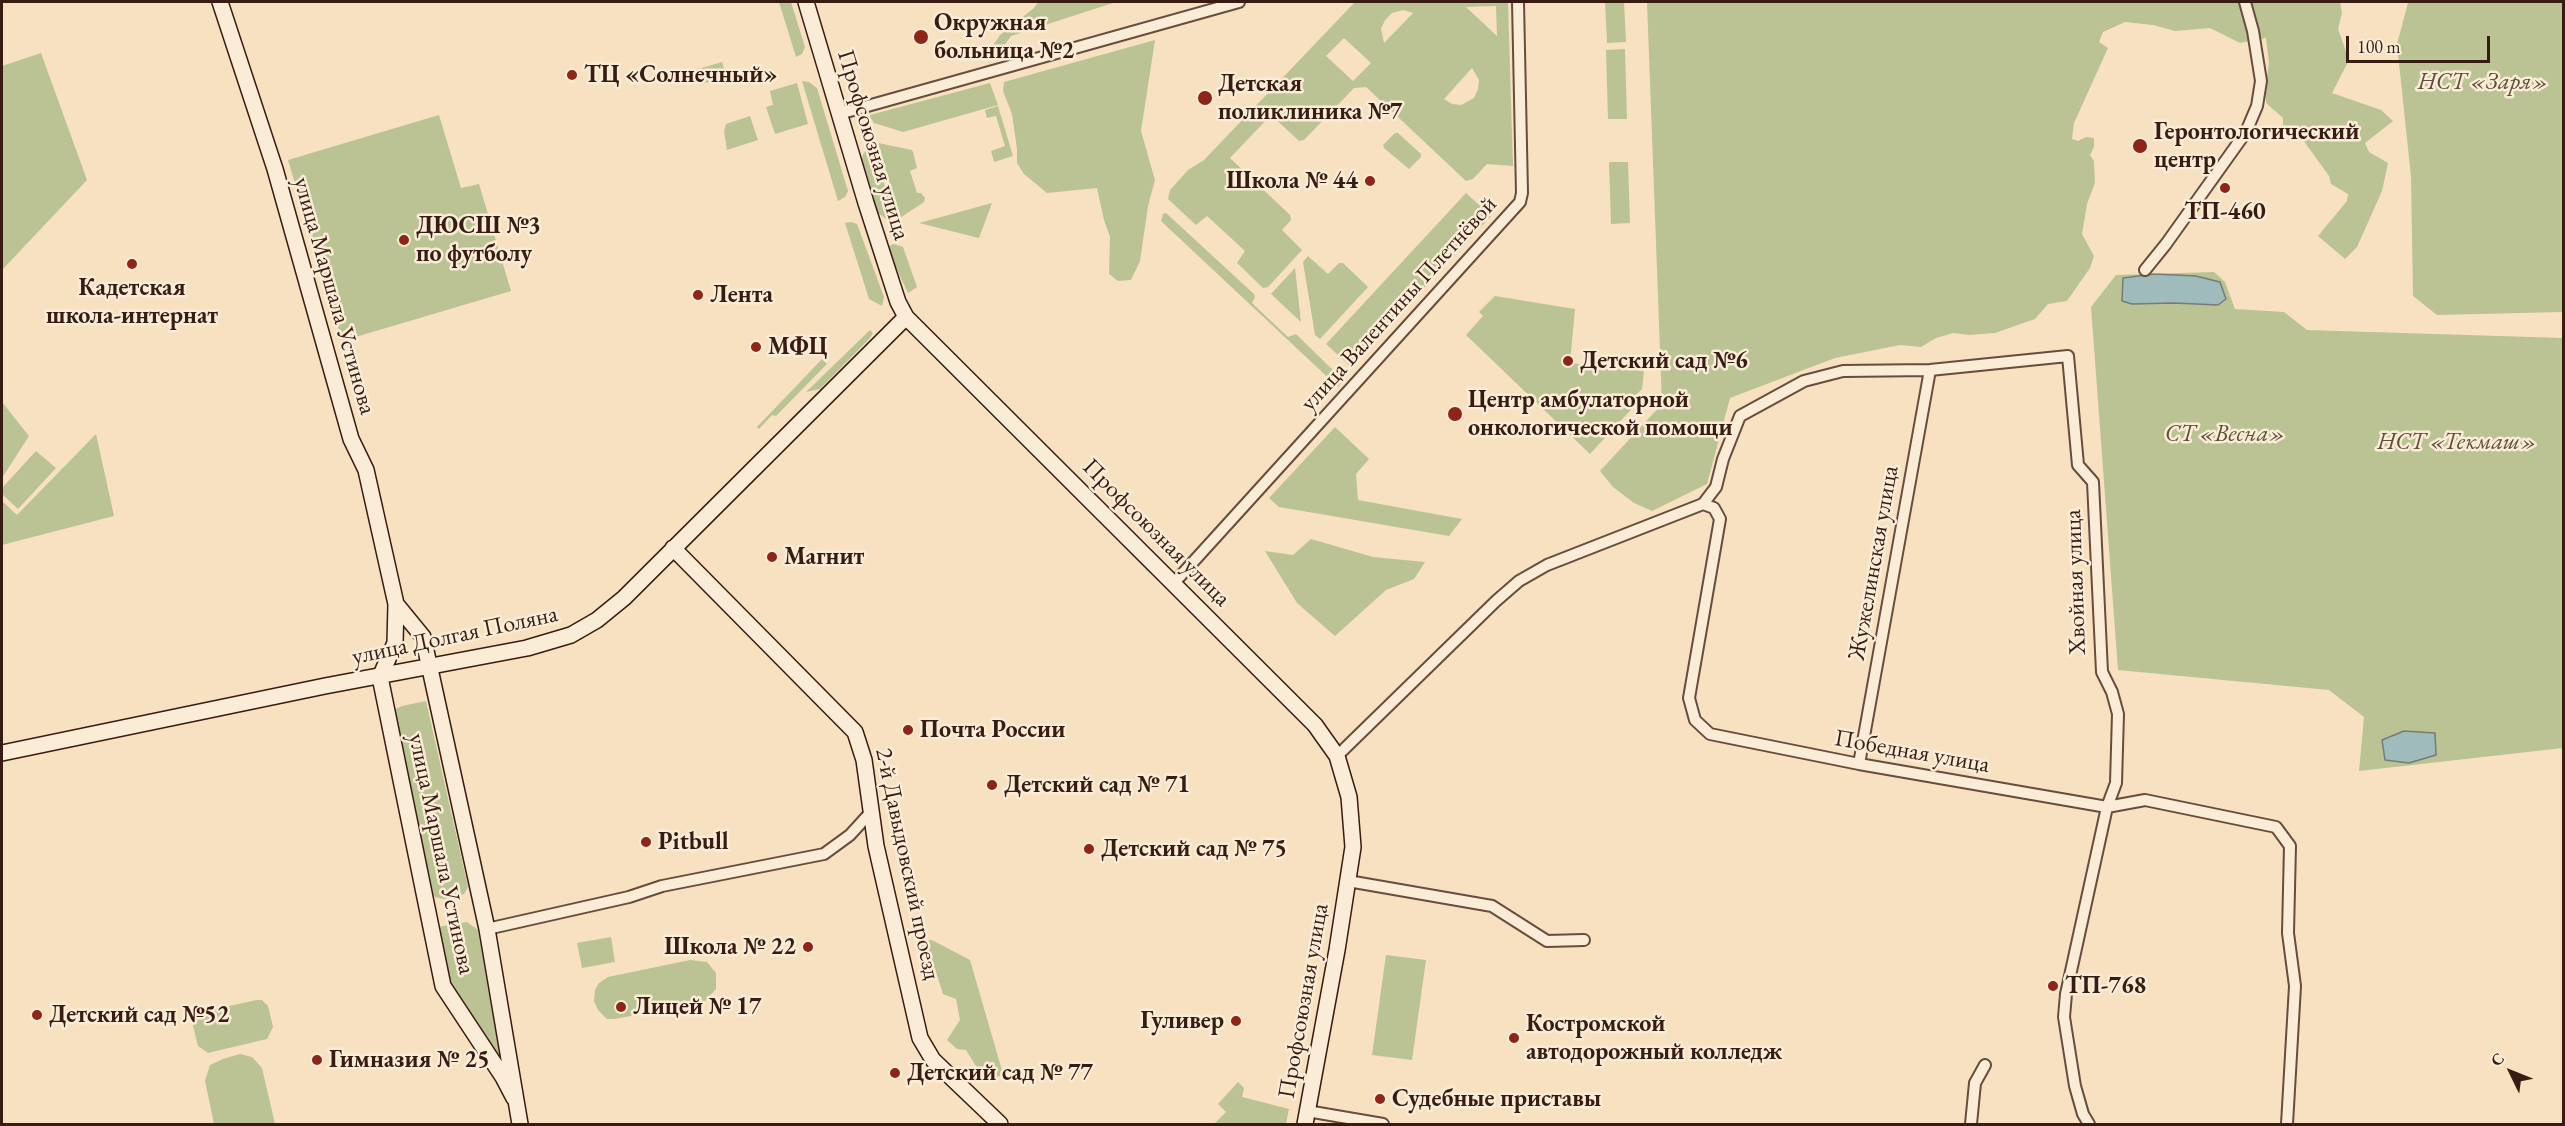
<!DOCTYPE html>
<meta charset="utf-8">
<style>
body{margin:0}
#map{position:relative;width:2565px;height:1126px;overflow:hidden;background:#f7e1c1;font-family:"EB Garamond",serif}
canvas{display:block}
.frame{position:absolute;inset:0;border:3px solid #381c12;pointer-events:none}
.north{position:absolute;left:2481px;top:1042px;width:60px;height:60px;-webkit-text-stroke:4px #faecd7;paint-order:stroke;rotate:313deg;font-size:16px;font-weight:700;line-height:24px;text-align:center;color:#381c12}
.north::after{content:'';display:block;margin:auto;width:21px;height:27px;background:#381c12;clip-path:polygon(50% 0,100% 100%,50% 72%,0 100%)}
.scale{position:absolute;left:2346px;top:36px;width:144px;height:27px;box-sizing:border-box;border:3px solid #381c12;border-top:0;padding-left:8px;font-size:18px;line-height:21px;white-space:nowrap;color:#381c12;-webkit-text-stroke:4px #faecd7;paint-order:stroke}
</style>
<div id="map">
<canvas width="2565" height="1126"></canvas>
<div class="frame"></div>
<div class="north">С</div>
<div class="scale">100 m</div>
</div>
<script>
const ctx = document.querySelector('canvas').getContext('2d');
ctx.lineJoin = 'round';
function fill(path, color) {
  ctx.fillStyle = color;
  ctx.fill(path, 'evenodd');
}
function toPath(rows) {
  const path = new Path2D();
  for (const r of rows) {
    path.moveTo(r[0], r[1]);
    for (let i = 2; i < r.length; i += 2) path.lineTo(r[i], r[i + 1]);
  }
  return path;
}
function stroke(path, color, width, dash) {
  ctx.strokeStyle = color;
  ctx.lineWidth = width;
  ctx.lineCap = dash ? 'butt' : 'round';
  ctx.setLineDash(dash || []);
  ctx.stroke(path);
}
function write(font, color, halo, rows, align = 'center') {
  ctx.font = font + ' "EB Garamond",serif';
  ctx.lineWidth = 5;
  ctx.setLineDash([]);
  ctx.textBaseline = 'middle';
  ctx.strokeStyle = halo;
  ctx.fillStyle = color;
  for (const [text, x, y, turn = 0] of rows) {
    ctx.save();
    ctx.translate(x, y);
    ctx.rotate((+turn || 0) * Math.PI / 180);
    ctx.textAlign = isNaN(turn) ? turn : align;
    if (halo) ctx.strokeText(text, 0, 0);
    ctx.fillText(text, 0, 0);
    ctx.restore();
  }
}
fill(toPath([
 [779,2,791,2,805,47,802,54,796,57],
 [1038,2,1116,2,1011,36,1001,50,988,53,1000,35,1034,8],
 [1355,2,1508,2,1513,166,1487,164,1473,179,1466,181,1366,87,1354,88,1304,140,1299,141,1271,115,1230,158,1290,215,1291,220,1282,230,1302,250,1268,287,1263,288,1237,263,1245,251,1207,216,1196,225,1168,199,1170,190,1188,170,1204,160],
 [1496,6,1497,36,1466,7],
 [1403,10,1413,13,1384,43,1381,29,1385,20,1392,13],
 [1344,38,1371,63,1353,81,1326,56],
 [1472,68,1479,80,1478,89,1474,98,1461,105,1452,104,1444,99],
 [1605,2,1624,2,1626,42,1607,43],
 [1647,2,2340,2,2342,13,2338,29,2349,60,2332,93,2381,110,2393,121,2365,143,2369,152,2388,163,2382,191,2357,247,2345,259,2318,236,2347,201,2348,194,2331,184,2329,176,2303,140,2283,127,2283,118,2266,103,2265,90,2269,63,2266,38,2240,43,2210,28,2175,31,2153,25,2125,22,2103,32,2099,42,2108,48,2074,123,2072,139,2078,141,2086,137,2094,138,2094,147,2090,155,2094,161,2095,183,2087,204,2082,234,2094,256,2090,268,2067,301,2048,304,2035,319,1995,333,1970,335,1953,333,1936,338,1921,347,1900,345,1835,358,1730,398,1707,484,1652,511,1634,503,1613,487,1600,471,1662,404],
 [2415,2,2563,2,2563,312,2437,315,2413,296,2411,177,2397,44,2408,3],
 [1155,40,1141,131,1155,180,1148,206,1140,261,1131,280,1118,281,1109,274,1110,237,1104,220,1097,188,1047,193,1024,174,1017,163,1017,149,1012,114,1003,91,1004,82],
 [1625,49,1627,119,1608,119,1606,50],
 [41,53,87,180,2,270,2,66],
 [722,62,726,76,699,85,695,70],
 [802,81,809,82,817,88,848,191,845,197,838,201],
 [797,83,808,124,775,134,766,107,773,105,770,91],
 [990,83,998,105,903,132,874,123,870,117,870,115],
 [998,106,1013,156,994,162,991,151,1005,146,996,116,987,118,985,110],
 [439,115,461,188,479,184,511,291,342,341,288,160],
 [750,116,758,140,727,150,724,131,726,124],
 [1395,133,1398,133,1421,154,1421,157,1409,169,1384,148,1383,145],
 [878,143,912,150,913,152,917,168,910,171,917,193,921,193,925,198,924,202,900,218],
 [872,145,895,218,886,219,877,212,862,160,863,154],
 [1609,162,1628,162,1630,223,1611,224],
 [1466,193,1491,216,1351,367,1326,344],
 [992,203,979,238,919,223],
 [1166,213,1254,294,1255,297,1252,303,1288,337,1296,334,1341,378,1342,382,1338,387,1161,221,1163,214],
 [851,222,857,224,884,297,882,306,869,299,845,223],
 [894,244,903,247,917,287,908,293,890,255,889,246],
 [1308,256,1328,274,1339,263,1343,263,1368,287,1320,339,1315,335,1303,262],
 [1295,268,1301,322,1271,294],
 [2214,272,2225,282,2235,309,2284,312,2307,330,2563,338,2563,748,2359,771,2364,717,2329,690,2118,670,2091,307,2116,275],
 [1495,296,1575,309,1570,363,1644,371,1642,389,1634,397,1637,403,1590,454,1466,335,1483,316,1479,312],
 [870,330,873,333,869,339,820,389,806,392],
 [822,359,827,364,776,416,772,415,759,429,757,427],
 [2,402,29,436,2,478],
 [1335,427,1369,459,1356,474,1358,500,1462,519,1449,536,1279,507,1269,498],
 [96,434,114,516,2,545,2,501,17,515],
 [36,451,56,468,18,509,2,494,2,488],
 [1311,539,1373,557,1425,562,1414,579,1386,590,1335,636,1297,603,1265,551,1293,555],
 [426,701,468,887,464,894,454,898,444,899,435,897,431,893,393,710,402,706],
 [467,922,478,930,501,1064,450,990,437,927],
 [611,937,615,962,582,968,577,943],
 [932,940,970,960,1003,1074,986,1082,966,1050,957,1049,947,1040,960,1020,956,999,943,994,936,972,922,966,917,942],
 [1386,955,1426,960,1412,1060,1372,1055],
 [690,960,707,962,716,973,716,989,705,1001,615,1019,607,1019,598,1010,594,1001,595,990,599,983,608,977],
 [257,1000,262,1000,268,1006,273,1027,267,1039,208,1053,198,1046,192,1022,193,1017,196,1013],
 [240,1054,252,1057,262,1068,275,1124,214,1124,205,1081,210,1065,223,1059],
 [1238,1082,1244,1088,1242,1097,1289,1109,1286,1124,1214,1124,1226,1112,1218,1104]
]), '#bbc394');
const water = toPath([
 [2154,274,2196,276,2220,282,2226,299,2218,305,2174,303,2132,304,2122,301,2123,278,2154,274],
 [2404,731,2435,733,2436,755,2409,763,2385,760,2382,740,2404,731]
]);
fill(water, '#a0bbbc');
stroke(water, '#767b78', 1.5);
const street = toPath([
 [839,114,1239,2],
 [2145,270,2166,244,2246,132,2257,106,2261,81,2253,31,2245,2],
 [1703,504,1716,487,1723,459,1740,416,1804,381,1843,371,1930,370,2068,356,2078,465,2093,482,2102,672,2112,692,2118,714,2116,783,2107,807,2066,994,2064,1017,2075,1086,2083,1114,2089,1124],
 [1174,583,1520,202,1522,193,1518,2],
 [1337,756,1496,601,1519,581,1547,565,1703,504,1714,508,1720,519,1689,698,1695,720,1710,734,1859,764,2107,807,2145,800,2276,827,2290,846,2288,933,2295,986,2287,1124],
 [1859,764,1930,370],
 [1348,881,1492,906,1547,941,1584,940],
 [487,929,629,897,662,886,824,854,850,835,870,813],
 [1307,1111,1383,1124],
 [1971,1124,1975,1083,1985,1065]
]);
const secondary = toPath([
 [220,2,275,169,351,439,366,470,396,604,395,643,380,677,443,986,503,1077,514,1098],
 [806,2,866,203,898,302,906,317,1315,725,1337,756,1349,797,1353,847,1337,950,1305,1124],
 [673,548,855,732,864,760,876,846,920,1038,933,1060,1000,1124],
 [396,604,423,637,487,929,520,1124],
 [2,753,325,686,527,648,571,635,597,620,624,598,906,317]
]);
stroke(street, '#684d3e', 14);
stroke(secondary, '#381c12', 18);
stroke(street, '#faecd7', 10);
stroke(secondary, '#faecd7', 15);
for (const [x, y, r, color] of [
 [921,37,8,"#8f2418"],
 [572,75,6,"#8f2418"],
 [1205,98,8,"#8f2418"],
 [2140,146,8,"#8f2418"],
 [1370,181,6,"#8f2418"],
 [2225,188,6,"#8f2418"],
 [404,240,6,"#8f2418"],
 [132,264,6,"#8f2418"],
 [698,295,6,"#8f2418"],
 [756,347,6,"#8f2418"],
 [1568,361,6,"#8f2418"],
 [1455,414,8,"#8f2418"],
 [772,557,6,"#8f2418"],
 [908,730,6,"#8f2418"],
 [992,785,6,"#8f2418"],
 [646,842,6,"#8f2418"],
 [1089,849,6,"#8f2418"],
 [808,947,6,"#8f2418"],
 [2053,986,6,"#8f2418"],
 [621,1007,6,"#8f2418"],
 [37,1015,6,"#8f2418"],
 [1236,1021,6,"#8f2418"],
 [1514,1038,6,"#8f2418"],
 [317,1060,6,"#8f2418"],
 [895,1073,6,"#8f2418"],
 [1380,1099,6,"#8f2418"]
]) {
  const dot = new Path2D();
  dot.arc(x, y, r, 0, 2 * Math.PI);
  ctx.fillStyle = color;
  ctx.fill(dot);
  stroke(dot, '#faecd7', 2);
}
write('bold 24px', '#381c12', '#faecd7', [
 ["Окружная",934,23],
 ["больница №2",934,51],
 ["ТЦ «Солнечный»",584,75],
 ["Детская",1218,84],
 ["поликлиника №7",1218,112],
 ["Геронтологический",2154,132],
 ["центр",2154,160],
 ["Школа № 44",1358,181,"right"],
 ["ТП-460",2225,212,"center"],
 ["ДЮСШ №3",416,226],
 ["по футболу",416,254],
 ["Кадетская",132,288,"center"],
 ["школа-интернат",132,316,"center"],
 ["Лента",710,295],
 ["МФЦ",768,347],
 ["Детский сад №6",1580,361],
 ["Центр амбулаторной",1468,400],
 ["онкологической помощи",1468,428],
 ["Магнит",784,557],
 ["Почта России",920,730],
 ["Детский сад № 71",1004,785],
 ["Pitbull",658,842],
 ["Детский сад № 75",1101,849],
 ["Школа № 22",796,947,"right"],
 ["ТП-768",2065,986],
 ["Лицей № 17",633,1007],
 ["Детский сад №52",49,1015],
 ["Гуливер",1224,1021,"right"],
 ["Костромской",1526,1024],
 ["автодорожный колледж",1526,1052],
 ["Гимназия № 25",329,1060],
 ["Детский сад № 77",907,1073],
 ["Судебные приставы",1392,1099]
], 'left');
write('italic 24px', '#5f4e39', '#faecd7', [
 ["НСТ «Заря»",2483,82],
 ["СТ «Весна»",2225,434],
 ["НСТ «Текмаш»",2457,442]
]);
write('24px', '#381c12', '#faecd7', [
 ["Профсоюзная улица",873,145,73],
 ["улица Маршала Устинова",334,296,74],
 ["улица Валентины Плетнёвой",1399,304,-48],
 ["Профсоюзная улица",1156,533,45],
 ["Жужелинская улица",1874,563,-80],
 ["Хвойная улица",2076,582,-92],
 ["улица Долгая Поляна",455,636,-12],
 ["Победная улица",1912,752,10],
 ["улица Маршала Устинова",441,854,78],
 ["2-й Давыдовский проезд",907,864,78],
 ["Профсоюзная улица",1304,1001,-80]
]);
</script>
